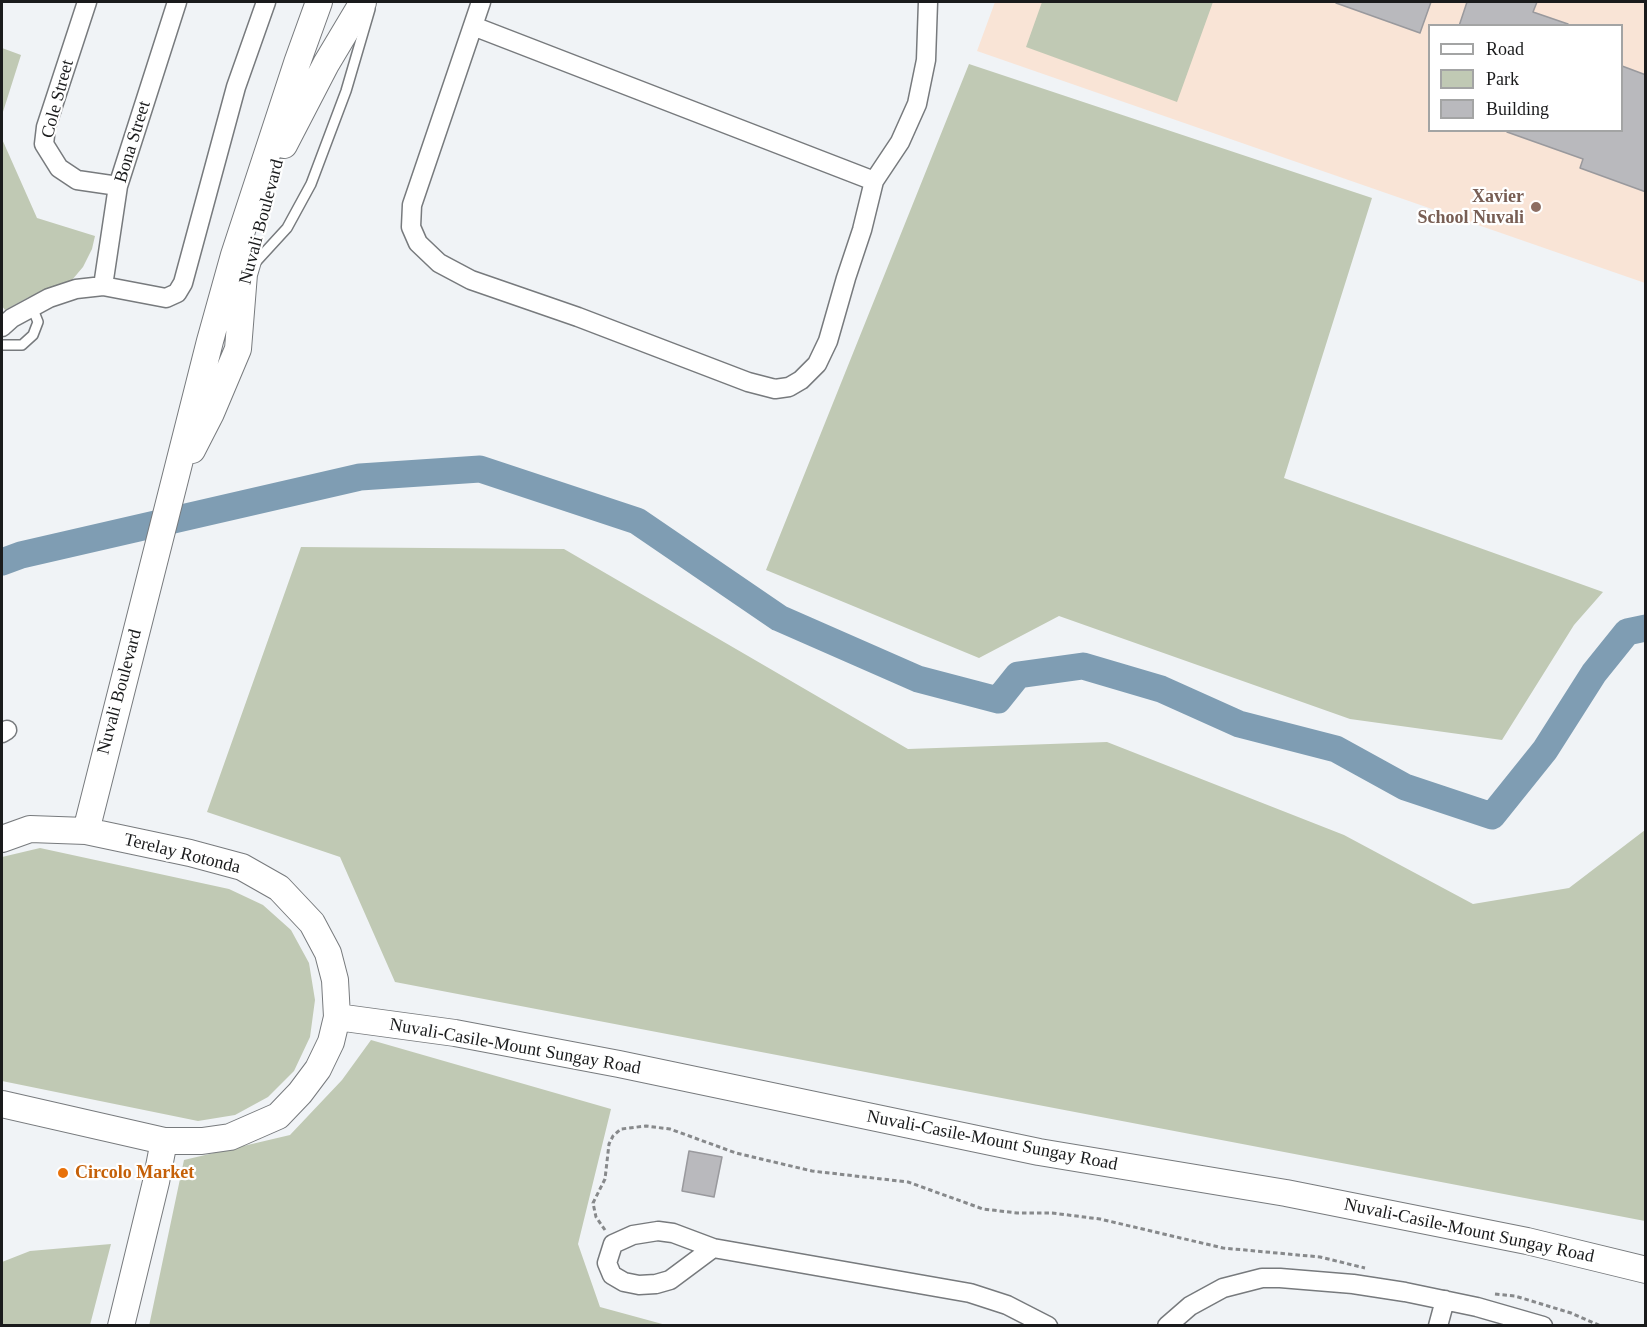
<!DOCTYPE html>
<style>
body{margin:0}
#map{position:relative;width:1647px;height:1327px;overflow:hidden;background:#f0f3f6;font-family:Georgia,serif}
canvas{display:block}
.frame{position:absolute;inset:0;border:3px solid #1a1b1c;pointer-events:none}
.legend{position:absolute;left:1428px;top:24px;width:195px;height:108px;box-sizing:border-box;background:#fff;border:2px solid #a3a4a4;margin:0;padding:8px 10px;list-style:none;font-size:18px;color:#1a1b1c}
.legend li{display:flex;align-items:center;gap:12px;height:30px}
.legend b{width:30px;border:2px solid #a3a4a4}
</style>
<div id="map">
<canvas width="1647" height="1327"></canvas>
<div class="frame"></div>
<ul class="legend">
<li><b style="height:8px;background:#fff"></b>Road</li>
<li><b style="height:16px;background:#c0c9b4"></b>Park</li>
<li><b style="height:16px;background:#b9b9bd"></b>Building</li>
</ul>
</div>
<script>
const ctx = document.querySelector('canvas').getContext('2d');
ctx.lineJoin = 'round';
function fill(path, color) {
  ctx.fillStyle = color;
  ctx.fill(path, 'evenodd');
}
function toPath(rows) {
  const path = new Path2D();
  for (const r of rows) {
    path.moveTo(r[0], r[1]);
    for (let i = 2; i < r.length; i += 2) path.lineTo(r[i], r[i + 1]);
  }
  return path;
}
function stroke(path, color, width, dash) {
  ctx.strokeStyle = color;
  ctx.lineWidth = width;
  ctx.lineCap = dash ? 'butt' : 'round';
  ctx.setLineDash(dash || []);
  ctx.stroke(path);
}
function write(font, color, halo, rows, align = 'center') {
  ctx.font = font + ' Georgia,serif';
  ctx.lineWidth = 4.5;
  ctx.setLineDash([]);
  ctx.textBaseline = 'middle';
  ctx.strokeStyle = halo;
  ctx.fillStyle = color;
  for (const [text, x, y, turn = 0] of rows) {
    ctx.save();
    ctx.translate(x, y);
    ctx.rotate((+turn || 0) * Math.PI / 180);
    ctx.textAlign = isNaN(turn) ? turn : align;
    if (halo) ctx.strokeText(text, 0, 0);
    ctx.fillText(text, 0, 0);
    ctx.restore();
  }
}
fill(toPath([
 [995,2,1645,2,1645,283,977,51],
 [1430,26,1622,26,1622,130,1430,130]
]), '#f9e4d6');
fill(toPath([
 [1042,2,1213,2,1177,102,1026,47],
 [2,48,21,55,2,115],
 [969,64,1372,198,1284,478,1603,592,1574,625,1502,740,1350,719,1059,616,979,658,766,570],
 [2,139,37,218,95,236,92,249,83,267,72,280,27,298,5,310,2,306],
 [301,547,564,549,908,749,1107,742,1344,835,1473,904,1569,888,1645,830,1645,1221,395,982,340,857,207,812],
 [40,848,229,889,263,905,291,930,309,963,315,1000,310,1037,294,1071,268,1097,235,1115,198,1121,2,1081,2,857],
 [371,1040,611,1109,578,1244,600,1307,666,1325,149,1326,184,1160,290,1135,342,1080],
 [111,1244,90,1325,2,1325,2,1262,30,1251]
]), '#c0c9b4');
stroke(toPath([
 [2,562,21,555,360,477,480,469,637,521,779,618,918,679,998,700,1018,675,1083,666,1161,689,1239,724,1336,749,1405,787,1492,816,1545,750,1594,673,1627,632,1646,628]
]), '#7f9db3', 27);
const building = toPath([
 [1336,2,1431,2,1420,33,1336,3,1336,2],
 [1467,2,1537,2,1533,12,1568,24,1567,26,1459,26,1467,2],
 [1622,66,1646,75,1646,192,1580,168,1583,159,1507,132,1507,130,1622,130,1622,66],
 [689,1151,722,1157,714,1197,682,1191,689,1151]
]);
fill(building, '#b9b9bd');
stroke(building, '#99999d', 1.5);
const lane = toPath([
 [254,264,287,228,311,184,346,91,370,9],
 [2,345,22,345,33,335,38,322,32,307]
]);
const street = toPath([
 [87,2,46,127,44,144,59,168,77,180,118,186],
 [481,2,412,205,411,227,418,243,439,263,471,280,578,317,748,382,775,389,789,387,801,380,817,364,828,341,846,278,862,230,874,181,900,142,917,104,926,60,928,2],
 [473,26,874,181],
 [103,286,118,186,177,2],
 [2,327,12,318,49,298,76,289,103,286,166,298,177,293,183,283,236,87,266,2],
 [2,733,7,730],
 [658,1231,673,1233,713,1248,670,1280,656,1284,639,1285,624,1282,612,1275,607,1263,613,1244,633,1235,658,1231],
 [713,1248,970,1293,1007,1305,1048,1326],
 [1167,1326,1190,1306,1223,1288,1262,1278,1280,1278,1353,1284,1405,1292,1477,1307,1543,1326],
 [1438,1326,1445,1300]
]);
const secondary = toPath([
 [284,145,326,64,363,2],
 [192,450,211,413,238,349,244,274,249,257],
 [86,831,210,341,234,255,297,63,319,2],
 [2,839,30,829,86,831,190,853,242,867,279,888,312,923,328,953,335,980,337,1017,331,1042,318,1069,300,1093,278,1116,230,1137,202,1141,164,1141,2,1104],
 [337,1017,455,1033,619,1064,1039,1152,1286,1193,1527,1241,1646,1270],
 [121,1326,156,1182,164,1141]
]);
stroke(lane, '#777a7d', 12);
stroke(street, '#777a7d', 21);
stroke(secondary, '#777a7d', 28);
stroke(toPath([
 [605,1230,596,1217,593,1203,605,1179,609,1144,613,1136,621,1129,646,1126,670,1129,736,1153,812,1171,908,1182,983,1209,1017,1213,1052,1213,1100,1219,1223,1248,1320,1257,1365,1268],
 [1495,1294,1515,1296,1571,1313,1601,1326]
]), '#87898b', 3, [4.5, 3]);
stroke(lane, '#fff', 9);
stroke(street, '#fff', 18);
stroke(secondary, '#fff', 26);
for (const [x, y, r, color] of [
 [1536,207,6,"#8d6e63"],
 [63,1173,6,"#e8710a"]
]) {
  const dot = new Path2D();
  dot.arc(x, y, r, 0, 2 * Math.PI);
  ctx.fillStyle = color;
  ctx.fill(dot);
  stroke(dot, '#fff', 2);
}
write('18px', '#1a1b1c', '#fff', [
 ["Cole Street",58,99,-75],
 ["Bona Street",133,142,-73],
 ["Nuvali Boulevard",262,222,-75],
 ["Nuvali Boulevard",120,692,-75],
 ["Terelay Rotonda",182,854,14],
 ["Nuvali-Casile-Mount Sungay Road",515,1047,10],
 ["Nuvali-Casile-Mount Sungay Road",992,1141,11],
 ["Nuvali-Casile-Mount Sungay Road",1469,1231,12]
]);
write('bold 18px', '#785e54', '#fff', [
 ["Xavier",1524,197],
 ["School Nuvali",1524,218]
], 'right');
write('bold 18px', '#c56008', '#fff', [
 ["Circolo Market",75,1173]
], 'left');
</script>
